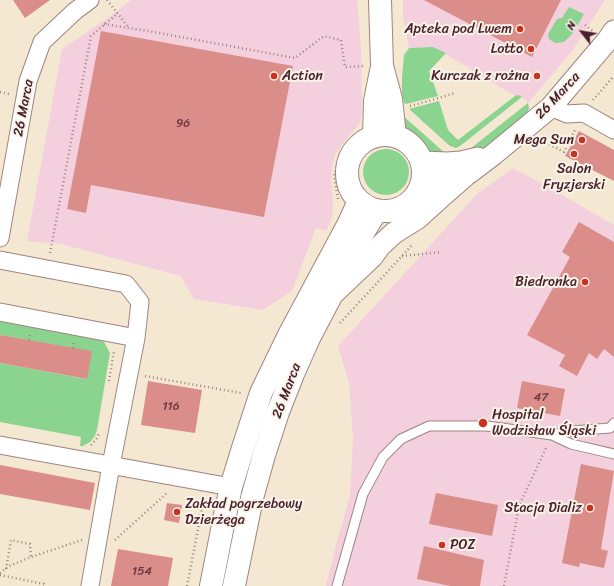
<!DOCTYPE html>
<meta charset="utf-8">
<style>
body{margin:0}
#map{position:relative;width:614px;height:586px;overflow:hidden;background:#f4e8d3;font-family:Sriracha,sans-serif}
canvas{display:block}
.north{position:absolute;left:562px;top:12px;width:40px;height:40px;-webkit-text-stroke:3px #f7f3e8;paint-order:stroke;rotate:301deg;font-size:11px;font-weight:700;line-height:16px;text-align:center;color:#4a1f2b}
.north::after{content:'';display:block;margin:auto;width:14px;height:18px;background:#4a1f2b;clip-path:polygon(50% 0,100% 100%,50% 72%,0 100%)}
</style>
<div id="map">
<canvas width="614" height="586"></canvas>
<div class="north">N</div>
</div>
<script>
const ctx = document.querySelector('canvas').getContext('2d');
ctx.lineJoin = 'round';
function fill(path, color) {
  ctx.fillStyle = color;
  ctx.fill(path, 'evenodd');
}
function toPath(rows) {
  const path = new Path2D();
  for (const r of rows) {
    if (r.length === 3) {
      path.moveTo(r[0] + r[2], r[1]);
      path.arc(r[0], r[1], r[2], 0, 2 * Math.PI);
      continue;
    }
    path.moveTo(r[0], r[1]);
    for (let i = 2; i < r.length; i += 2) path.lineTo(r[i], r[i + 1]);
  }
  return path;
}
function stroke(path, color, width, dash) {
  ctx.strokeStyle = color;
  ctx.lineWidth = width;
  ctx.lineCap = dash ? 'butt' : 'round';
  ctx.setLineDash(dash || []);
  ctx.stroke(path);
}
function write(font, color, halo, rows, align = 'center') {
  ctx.font = font + ' Sriracha,sans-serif';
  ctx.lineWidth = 4;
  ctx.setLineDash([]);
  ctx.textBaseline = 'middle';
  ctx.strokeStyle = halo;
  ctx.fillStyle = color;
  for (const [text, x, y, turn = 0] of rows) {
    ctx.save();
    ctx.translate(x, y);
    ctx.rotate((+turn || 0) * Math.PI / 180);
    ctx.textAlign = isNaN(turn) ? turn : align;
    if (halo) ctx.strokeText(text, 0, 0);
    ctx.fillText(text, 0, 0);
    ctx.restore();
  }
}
fill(toPath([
 [131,0,357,0,361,49,362,112,360,123,343,143,335,155,332,168,331,179,333,201,332,218,326,231,316,228,292,291,263,310,194,299,181,276,61,244,27,241,62,49,112,15],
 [403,0,605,0,572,51,528,103,522,97,515,96,436,48,433,47,409,48,403,16],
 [513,168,550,188,614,225,614,586,326,586,336,545,350,496,353,438,349,383,338,346,477,194]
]), '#f4cfde');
fill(toPath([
 [569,7,584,14,573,33,564,42,555,43,549,39,548,34,557,19,562,18],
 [433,47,446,53,429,71,438,96,406,104,404,103,402,92,402,77,404,55,409,48],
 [518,95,522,97,460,146,456,148,450,146,409,109,439,101,448,130,458,140,515,96],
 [528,103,529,108,527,115,490,144,471,153,430,154,404,129,401,114,445,153,466,152],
 [386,172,23],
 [0,320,98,338,104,342,110,353,97,430,95,436,90,442,83,446,80,446,81,437,0,422,0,363,86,379,73,348,0,335]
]), '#8ad490');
fill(toPath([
 [13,0,50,0,25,18],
 [424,0,561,0,532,57],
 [101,31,293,66,264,217,91,185,86,213,67,209],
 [579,131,614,150,614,181,565,156],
 [579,222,614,242,614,357,604,349,597,359,589,353,577,376,559,366,565,355,527,335,570,257,562,252],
 [0,335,92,351,87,379,0,363],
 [148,381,202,390,195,433,141,425],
 [522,381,565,389,560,416,517,408],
 [581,464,614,471,601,549,608,551,604,568,580,563,579,567,562,563],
 [0,465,95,483,90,510,0,494],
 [436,493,498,505,492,536,429,524],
 [167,503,182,505,179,523,164,520],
 [424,546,484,560,480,586,450,586,417,579],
 [118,549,173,558,168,586,111,586]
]), '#db8d89');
const service = toPath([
 [552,435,571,444,614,454],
 [337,586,363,494,383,457,401,439,429,426,487,426,552,435,572,431,610,428,614,423]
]);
const minor = toPath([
 [551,107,567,114,584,113,614,130],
 [0,238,28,81,42,42,75,11,90,0],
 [0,260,126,284,140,302,136,338,111,465,90,586],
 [0,312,136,338],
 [0,445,231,487]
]);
const tertiary = toPath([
 [422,162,447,163,461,162,478,158],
 [420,187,438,181,469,173,494,154,551,107,607,41,614,31],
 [334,293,372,257,380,246,394,233,418,218,441,197,465,176]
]);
const secondary = toPath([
 [380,0,382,66,391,99,395,136],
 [385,173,38],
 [374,137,375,101,381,71],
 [211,586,224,520,231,487,243,448,261,393,289,335,348,225,359,201],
 [234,586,252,498,264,455,278,412,293,374,309,338,331,296,355,246,377,210]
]);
stroke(service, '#9f847f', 11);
stroke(minor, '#9f847f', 19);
stroke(tertiary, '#9f847f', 23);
stroke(secondary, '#9f847f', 24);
stroke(toPath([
 [107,0,129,28],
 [104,24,148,31,295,58,324,36,341,40,345,67,364,66],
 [585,25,593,31],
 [0,92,9,94],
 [593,100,614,76],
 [410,106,439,98,455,93],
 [539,142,541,140,564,152,575,130],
 [338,199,334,176,339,158,354,138],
 [50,253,91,36,117,14],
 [402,256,442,252],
 [340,323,413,244],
 [29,340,30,334],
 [73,348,74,342],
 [145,376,241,393],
 [109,381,114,351],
 [91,445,97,438,99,433],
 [115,540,168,492],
 [6,569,11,540,30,544,31,557],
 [0,573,9,566,31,557,82,540],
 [0,575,44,584,45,586],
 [187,586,204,498],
 [504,586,519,506,547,446]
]), '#9f847f', 2.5, [1, 3]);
stroke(service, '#fff', 9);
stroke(minor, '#fff', 17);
stroke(tertiary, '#fff', 21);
stroke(secondary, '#fff', 22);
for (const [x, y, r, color] of [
 [520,29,4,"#c8321e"],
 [531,49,4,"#c8321e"],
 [274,76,4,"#c8321e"],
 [537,76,4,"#c8321e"],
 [582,140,4,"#c8321e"],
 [574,154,4,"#c8321e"],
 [585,282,4,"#c8321e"],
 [483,423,5,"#c8321e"],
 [590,508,4,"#c8321e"],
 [177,512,4,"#c8321e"],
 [442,545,4,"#c8321e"]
]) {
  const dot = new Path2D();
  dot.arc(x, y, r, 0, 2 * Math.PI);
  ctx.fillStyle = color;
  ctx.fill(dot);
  stroke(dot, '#f7f3e8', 1.5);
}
write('12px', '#6e3a42', null, [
 ["96",183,124],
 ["47",541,398],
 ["116",171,407],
 ["154",142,572]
]);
write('14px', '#4a1f2b', '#f7f3e8', [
 ["Apteka pod Lwem",512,29],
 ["Lotto",523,49],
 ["Action",282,76,"left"],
 ["Kurczak z rożna",529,76],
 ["Mega Sun",574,140],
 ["Salon",574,169,"center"],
 ["Fryzjerski",574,185,"center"],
 ["Biedronka",577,282],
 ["Hospital",492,415,"left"],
 ["Wodzisław Śląski",492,431,"left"],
 ["Zakład pogrzebowy",185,504,"left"],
 ["Dzierżęga",185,520,"left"],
 ["Stacja Dializ",582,508],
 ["POZ",450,545,"left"]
], 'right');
write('14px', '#4a1f2b', '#f7f3e8', [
 ["26 Marca",558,96,-47],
 ["26 Marca",24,108,-79],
 ["26 Marca",287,391,-69]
]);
</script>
